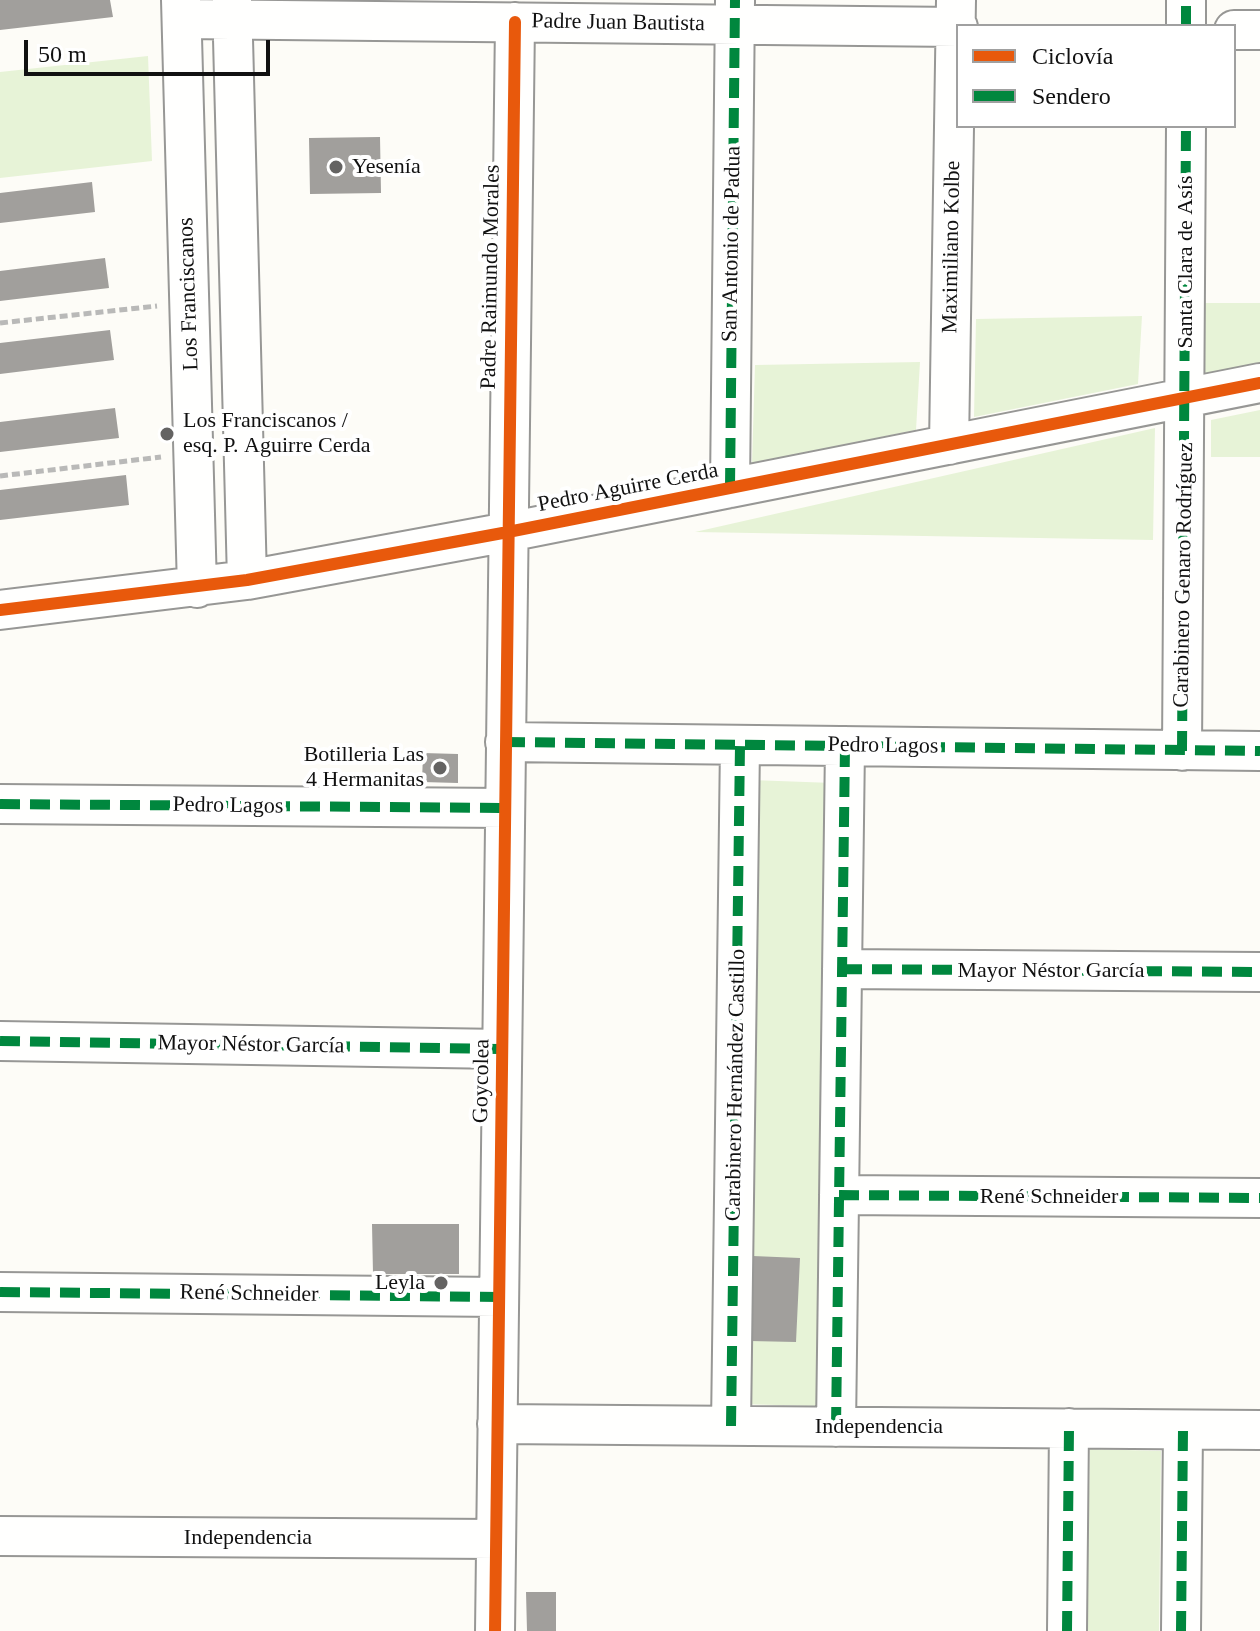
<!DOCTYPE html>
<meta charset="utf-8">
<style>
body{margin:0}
#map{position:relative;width:1260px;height:1631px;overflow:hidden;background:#fdfcf7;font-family:"Times New Roman",serif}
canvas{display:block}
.legend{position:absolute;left:956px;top:24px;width:280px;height:104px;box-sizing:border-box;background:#fff;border:2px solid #a0a0a0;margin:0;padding:10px 14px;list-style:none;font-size:24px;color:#111}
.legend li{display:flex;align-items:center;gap:16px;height:40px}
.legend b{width:40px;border:2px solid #a0a0a0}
.scale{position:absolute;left:24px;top:40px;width:246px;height:36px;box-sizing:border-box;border:4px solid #111;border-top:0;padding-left:10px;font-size:24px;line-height:28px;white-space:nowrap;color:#111;-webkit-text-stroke:6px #fff;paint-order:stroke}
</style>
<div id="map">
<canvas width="1260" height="1631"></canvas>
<ul class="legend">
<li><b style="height:10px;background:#e8590c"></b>Ciclovía</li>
<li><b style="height:10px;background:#00873e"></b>Sendero</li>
</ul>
<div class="scale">50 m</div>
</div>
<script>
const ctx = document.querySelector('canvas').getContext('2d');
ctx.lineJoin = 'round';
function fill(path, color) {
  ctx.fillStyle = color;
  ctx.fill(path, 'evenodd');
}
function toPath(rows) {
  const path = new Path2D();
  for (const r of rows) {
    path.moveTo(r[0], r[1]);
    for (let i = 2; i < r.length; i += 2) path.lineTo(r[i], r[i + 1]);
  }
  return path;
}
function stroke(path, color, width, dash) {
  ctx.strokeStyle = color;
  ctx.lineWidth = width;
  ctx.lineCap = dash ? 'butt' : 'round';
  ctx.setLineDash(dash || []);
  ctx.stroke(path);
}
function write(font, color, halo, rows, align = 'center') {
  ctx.font = font + ' "Times New Roman",serif';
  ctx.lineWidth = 8;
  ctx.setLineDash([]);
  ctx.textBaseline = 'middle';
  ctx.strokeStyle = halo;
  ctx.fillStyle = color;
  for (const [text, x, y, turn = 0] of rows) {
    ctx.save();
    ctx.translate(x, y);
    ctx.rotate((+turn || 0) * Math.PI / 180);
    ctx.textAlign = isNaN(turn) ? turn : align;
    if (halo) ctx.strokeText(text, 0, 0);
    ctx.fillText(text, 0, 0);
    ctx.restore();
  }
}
fill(toPath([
 [148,56,152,161,0,178,0,72],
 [1200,303,1260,303,1260,366,1202,378],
 [1142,316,1138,384,974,417,976,319],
 [920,362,916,430,752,463,755,365],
 [1260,410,1260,457,1211,457,1211,420],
 [1155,428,1153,540,695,532],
 [751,780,833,783,817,1406,736,1404],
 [1090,1449,1161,1451,1159,1631,1086,1631]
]), '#e7f3d7');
fill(toPath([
 [0,0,110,0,113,17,0,30],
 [380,137,381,193,310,194,309,138],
 [92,182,95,212,0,223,0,193],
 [105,258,109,288,0,301,0,271],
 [110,330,114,360,0,374,0,343],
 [115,408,119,438,0,452,0,422],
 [126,475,129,505,0,520,0,490],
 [423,753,458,754,458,783,422,782],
 [372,1224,459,1224,459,1274,373,1274],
 [753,1256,800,1258,796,1342,750,1341],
 [526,1592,556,1592,556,1631,527,1631]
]), '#a19f9c');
const minor = toPath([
 [181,0,197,588],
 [232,0,247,580],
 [182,19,958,27],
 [1186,26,1186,0],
 [1234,30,1260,30],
 [949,445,956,0],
 [730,488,735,0],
 [0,610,247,580,508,532,1260,383],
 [505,742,1260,751],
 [1182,751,1186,126],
 [0,804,505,808],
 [842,969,1260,972],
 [0,1041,502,1049],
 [839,1195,1260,1198],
 [0,1292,499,1297],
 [497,1424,1260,1430],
 [731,1426,740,745],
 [836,1427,845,746],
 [0,1536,496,1539],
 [495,1631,515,22],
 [1067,1631,1069,1428],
 [1181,1631,1183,1430]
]);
stroke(minor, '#979795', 42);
stroke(toPath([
 [0,323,157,306],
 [0,476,161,457]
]), '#b9b9b8', 5, [8, 4]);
stroke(minor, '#fffffe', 38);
stroke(toPath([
 [1186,26,1186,0],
 [730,488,735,0],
 [505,742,1260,751],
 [1182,751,1186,126],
 [0,804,505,808],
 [842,969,1260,972],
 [0,1041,502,1049],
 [839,1195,1260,1198],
 [0,1292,499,1297],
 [731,1426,740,745],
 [836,1427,845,746],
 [1067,1631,1069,1428],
 [1181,1631,1183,1430]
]), '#00873e', 10, [20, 10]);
stroke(toPath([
 [0,610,247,580,508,532,1260,383],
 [495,1631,515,22]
]), '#e8590c', 12);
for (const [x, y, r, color] of [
 [336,167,8,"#646362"],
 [167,434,8,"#646362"],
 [440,768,8,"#646362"],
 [441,1283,8,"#646362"]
]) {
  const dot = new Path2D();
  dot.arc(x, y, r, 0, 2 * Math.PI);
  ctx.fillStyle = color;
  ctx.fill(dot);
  stroke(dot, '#fff', 3);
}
write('22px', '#111', '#fff', [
 ["Padre Juan Bautista",618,23,1],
 ["San Antonio de Padua",732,244,-89],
 ["Maximiliano Kolbe",952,247,-89],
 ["Santa Clara de Asís",1186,262,-90],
 ["Padre Raimundo Morales",491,277,-89],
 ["Los Franciscanos",189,294,-92],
 ["Pedro Aguirre Cerda",628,488,-11],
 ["Carabinero Genaro Rodríguez",1184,575,-89],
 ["Pedro Lagos",883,746,1],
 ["Pedro Lagos",228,806,1],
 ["Mayor Néstor García",1051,971],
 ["Mayor Néstor García",251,1045,1],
 ["Goycolea",482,1081,-89],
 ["Carabinero Hernández Castillo",736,1085,-89],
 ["René Schneider",1049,1197],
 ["René Schneider",249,1294,1],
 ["Independencia",879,1427],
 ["Independencia",248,1538]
]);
write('22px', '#111', '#fff', [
 ["Yesenía",352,167],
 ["Los Franciscanos /",183,421],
 ["esq. P. Aguirre Cerda",183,446],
 ["Botilleria Las",424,755,"right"],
 ["4 Hermanitas",424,780,"right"],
 ["Leyla",425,1283,"right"]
], 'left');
</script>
